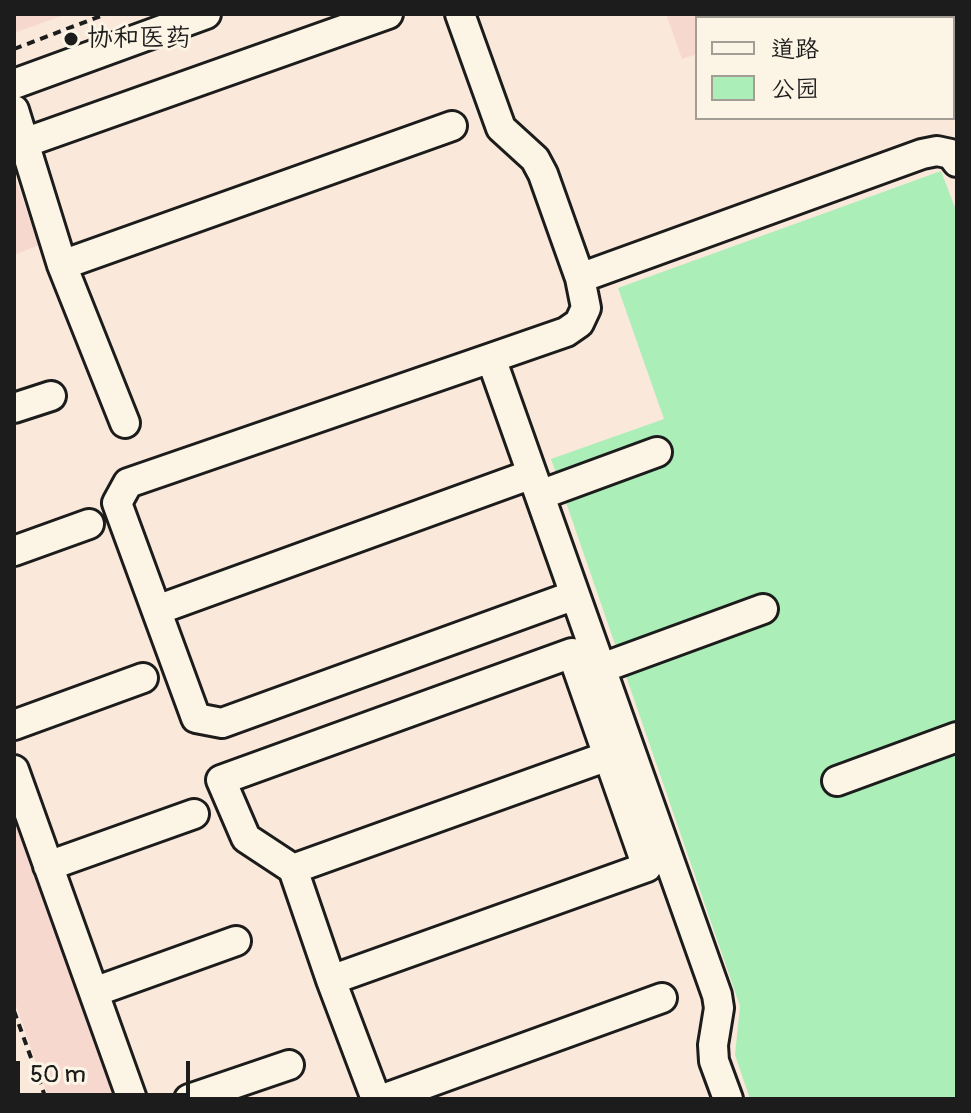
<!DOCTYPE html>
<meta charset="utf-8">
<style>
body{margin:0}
#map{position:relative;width:971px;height:1113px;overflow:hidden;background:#fae8db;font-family:Pangolin,"LXGW WenKai TC",sans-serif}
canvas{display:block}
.frame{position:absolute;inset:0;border:16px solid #1c1c1c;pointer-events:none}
.legend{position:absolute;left:695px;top:16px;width:260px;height:104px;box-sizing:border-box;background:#fcf5e5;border:2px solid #a29e95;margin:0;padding:10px 14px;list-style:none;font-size:24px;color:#1c1c1c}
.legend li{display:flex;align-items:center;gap:16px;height:40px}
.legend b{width:40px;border:2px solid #a29e95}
.scale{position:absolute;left:16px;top:1061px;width:174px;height:36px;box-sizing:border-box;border:4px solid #1c1c1c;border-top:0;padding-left:10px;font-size:24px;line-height:28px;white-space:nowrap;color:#1c1c1c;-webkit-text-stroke:6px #fcf5e5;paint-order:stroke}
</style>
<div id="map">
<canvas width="971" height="1113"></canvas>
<div class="frame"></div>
<ul class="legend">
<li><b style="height:10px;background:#fcf5e5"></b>道路</li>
<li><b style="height:22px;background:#abeeb8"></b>公园</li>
</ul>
<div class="scale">50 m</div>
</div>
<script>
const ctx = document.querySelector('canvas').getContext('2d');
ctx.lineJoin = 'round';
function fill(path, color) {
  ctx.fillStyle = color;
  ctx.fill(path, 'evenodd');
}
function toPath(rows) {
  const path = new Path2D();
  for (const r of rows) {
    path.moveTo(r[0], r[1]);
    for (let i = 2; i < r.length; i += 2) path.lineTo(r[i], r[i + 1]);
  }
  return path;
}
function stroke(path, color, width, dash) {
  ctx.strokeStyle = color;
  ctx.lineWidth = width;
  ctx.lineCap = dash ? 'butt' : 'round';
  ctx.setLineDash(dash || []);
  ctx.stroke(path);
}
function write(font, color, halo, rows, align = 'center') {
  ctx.font = font + ' Pangolin,"LXGW WenKai TC",sans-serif';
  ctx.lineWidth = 6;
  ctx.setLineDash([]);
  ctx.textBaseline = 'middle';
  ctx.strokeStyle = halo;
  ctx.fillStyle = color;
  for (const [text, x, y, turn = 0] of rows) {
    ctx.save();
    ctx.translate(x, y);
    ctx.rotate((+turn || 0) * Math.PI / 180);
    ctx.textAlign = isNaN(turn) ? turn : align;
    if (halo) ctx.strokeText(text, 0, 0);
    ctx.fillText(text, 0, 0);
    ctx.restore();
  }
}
fill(toPath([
 [14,14,67,14,14,33],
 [666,14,811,14,800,18,697,18,697,54,682,59],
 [14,175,39,245,14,255],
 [14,773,128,1099,49,1099,14,1000]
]), '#f7d8cf');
fill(toPath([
 [941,171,957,213,957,1099,750,1099,735,1055,740,1006,551,459,664,419,618,288]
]), '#abeeb8');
const minor = toPath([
 [460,14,501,128,535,159,543,174,580,278,922,154,937,151,951,154,957,162],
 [14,84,206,14],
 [14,110,62,265,125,423],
 [24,143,388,14],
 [62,265,452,126],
 [580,278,586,308,579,323,566,332,491,358,717,995,719,1008,713,1045,714,1061,728,1099],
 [491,358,128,483,117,503,196,718,222,723,575,595],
 [14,408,51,396],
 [540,495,657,452],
 [14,551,89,524],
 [157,610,532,474],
 [602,668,763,609],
 [14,725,143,678],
 [14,770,132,1099],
 [837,781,957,737],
 [48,866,194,814],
 [293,869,608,756],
 [331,980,647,867,572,653,221,780,246,838,293,869,331,980,376,1099],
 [94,992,236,941],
 [189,1099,289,1065],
 [383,1099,662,998]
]);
stroke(minor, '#1c1c1c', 34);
stroke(toPath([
 [14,49,106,14],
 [14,1011,46,1099]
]), '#1c1c1c', 4, [8, 6]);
stroke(minor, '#fcf5e5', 28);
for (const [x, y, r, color] of [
 [71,39,8,"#1c1c1c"]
]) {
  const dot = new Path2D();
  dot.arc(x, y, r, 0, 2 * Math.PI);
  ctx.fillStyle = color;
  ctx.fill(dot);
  stroke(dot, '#fcf5e5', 3);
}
write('26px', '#1c1c1c', '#fcf5e5', [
 ["协和医药",87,39]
], 'left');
</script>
